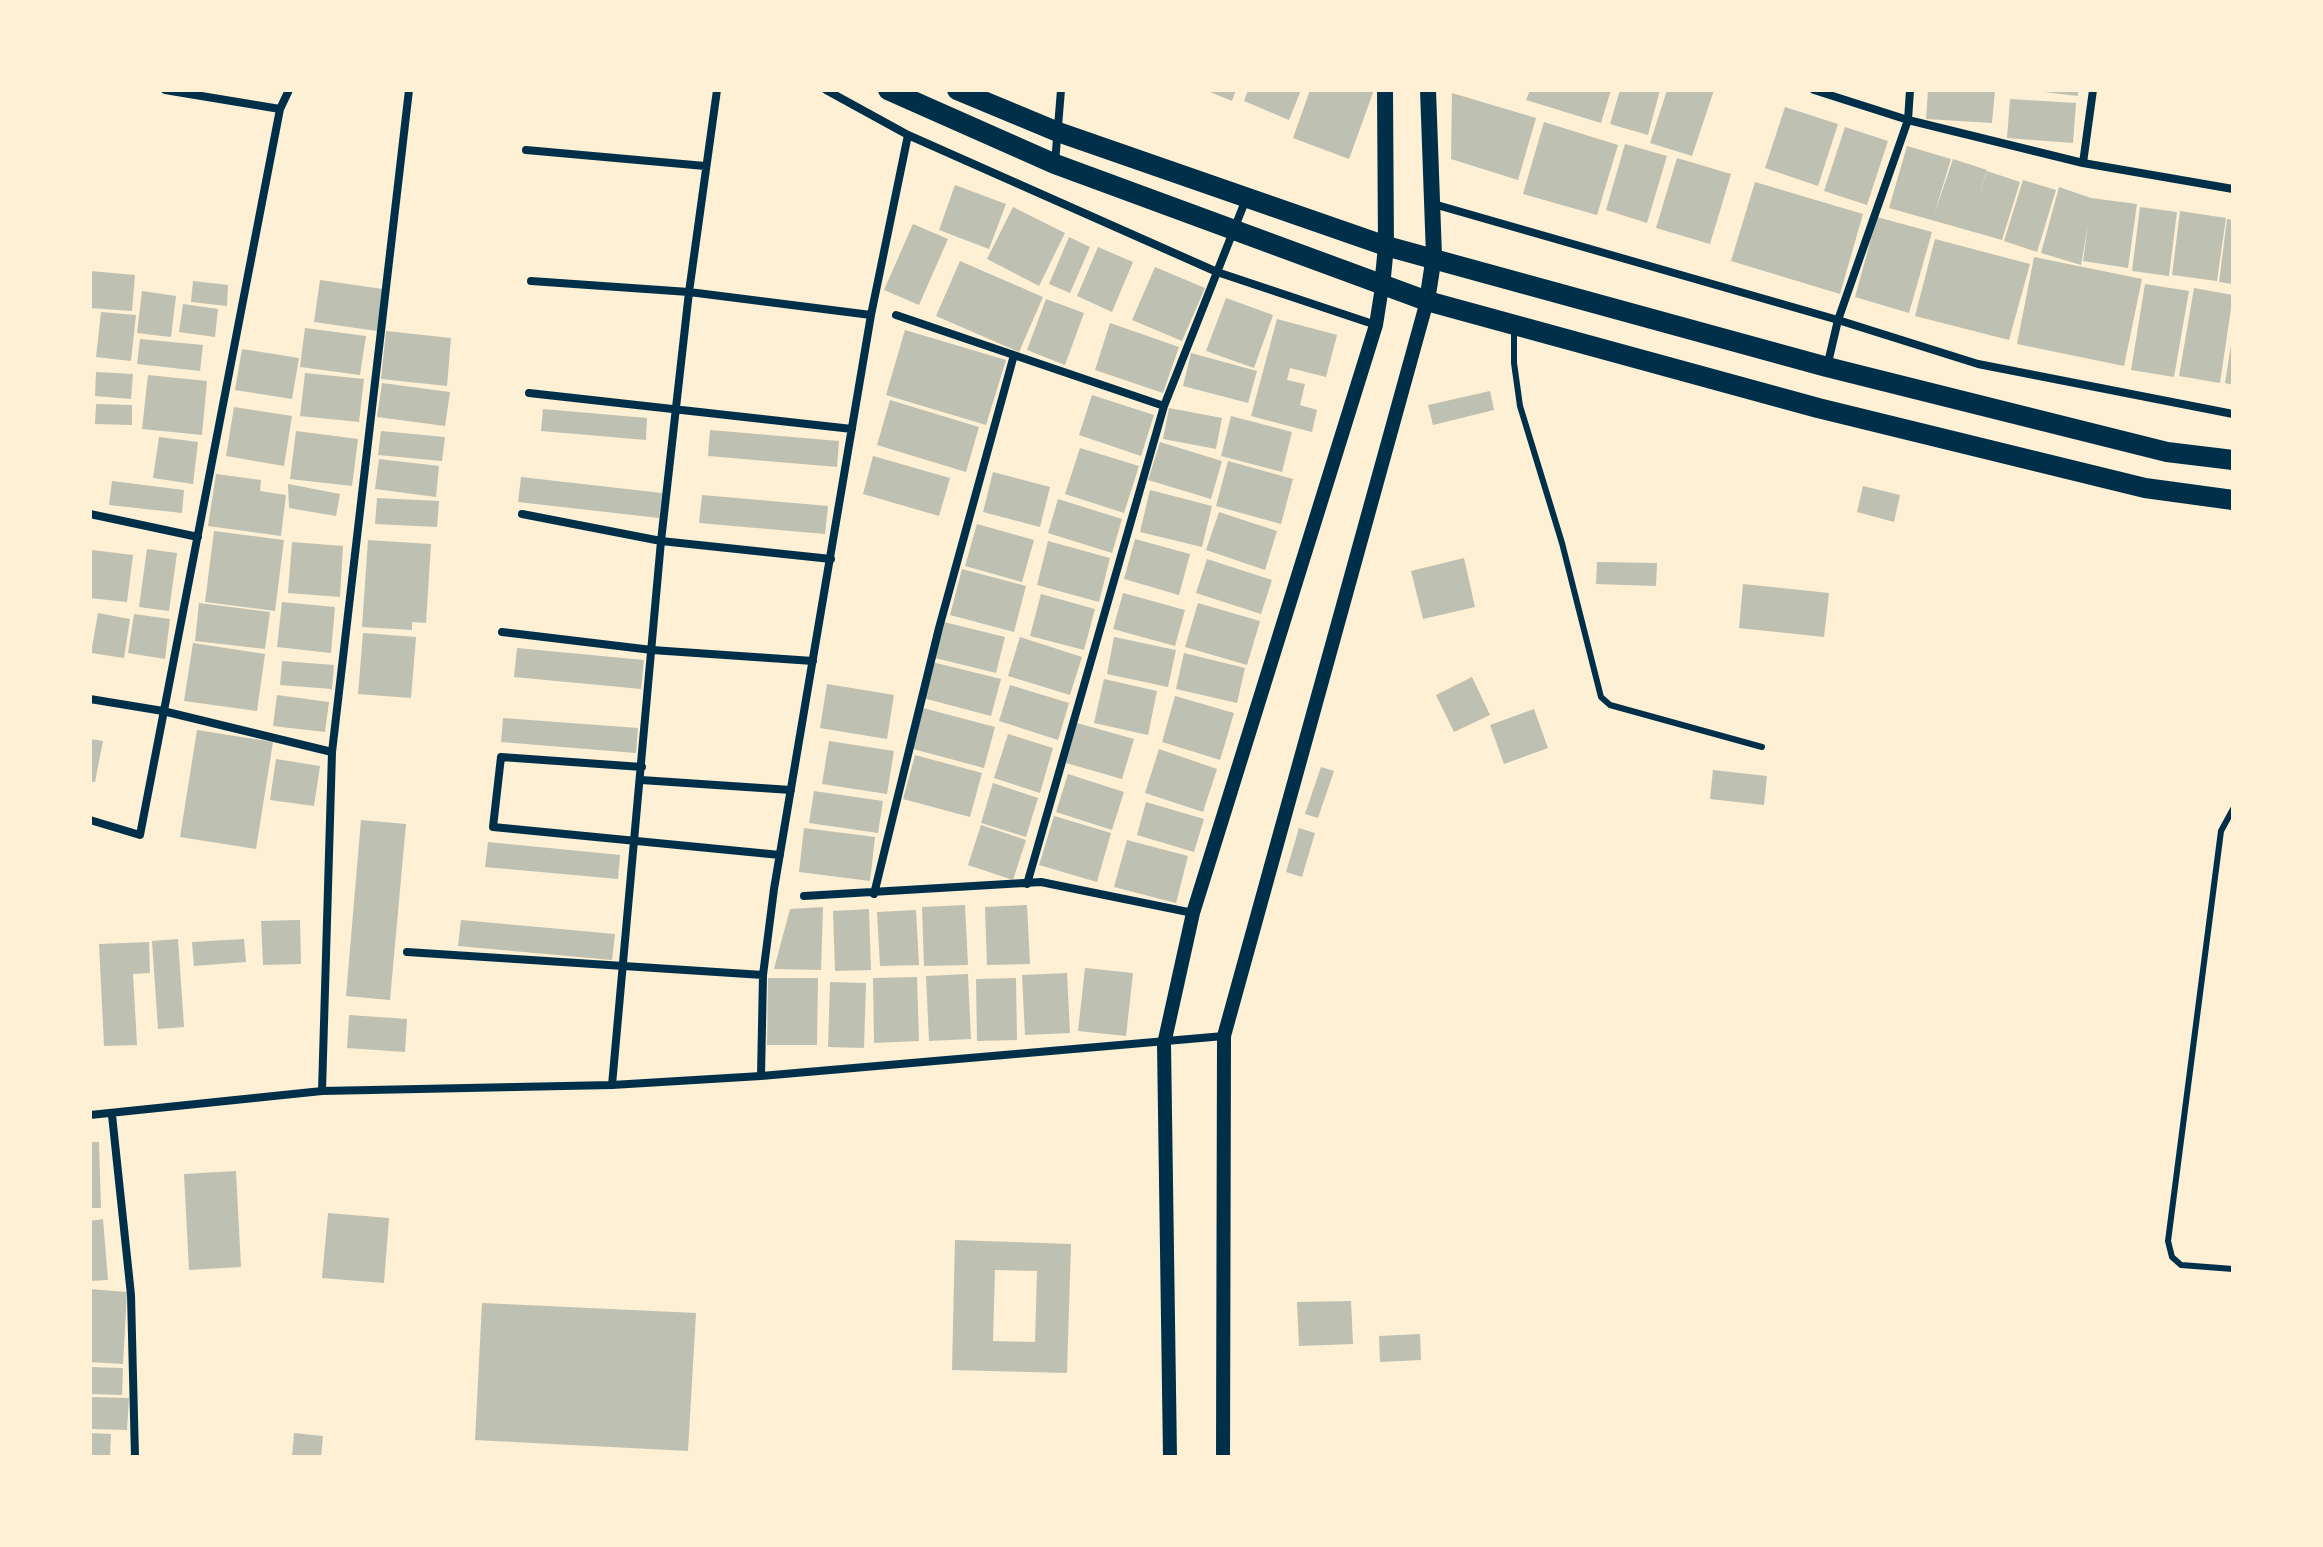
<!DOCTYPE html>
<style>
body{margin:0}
#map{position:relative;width:2323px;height:1547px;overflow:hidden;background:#fdf0d5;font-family:Barlow,sans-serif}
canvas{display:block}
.frame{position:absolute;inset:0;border:92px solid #fdf0d5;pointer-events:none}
</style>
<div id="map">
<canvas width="2323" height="1547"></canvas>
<div class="frame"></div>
</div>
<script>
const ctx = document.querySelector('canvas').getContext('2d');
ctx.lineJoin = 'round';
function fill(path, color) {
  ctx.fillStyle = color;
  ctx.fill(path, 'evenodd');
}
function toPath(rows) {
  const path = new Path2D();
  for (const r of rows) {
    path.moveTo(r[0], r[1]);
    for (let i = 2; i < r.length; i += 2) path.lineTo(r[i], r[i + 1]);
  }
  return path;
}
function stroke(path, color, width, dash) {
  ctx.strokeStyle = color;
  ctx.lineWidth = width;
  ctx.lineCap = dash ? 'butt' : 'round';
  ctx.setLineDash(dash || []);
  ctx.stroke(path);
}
fill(toPath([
 [1205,90,1236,90,1232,101],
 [1248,90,1301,90,1289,120,1244,101],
 [1310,90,1374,90,1349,159,1293,138],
 [1530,90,1611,90,1601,123,1526,100],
 [1620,90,1660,90,1648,135,1610,124],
 [1667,90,1714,90,1692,156,1650,143],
 [1928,90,1995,90,1992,123,1926,119],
 [2027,90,2078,90,2078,96],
 [1452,93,1536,118,1518,180,1451,159],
 [2010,99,2076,103,2073,143,2007,138],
 [1785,107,1838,124,1818,186,1765,168],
 [1544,122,1618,145,1597,215,1523,194],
 [1845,127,1888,141,1867,205,1824,191],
 [1625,144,1667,156,1647,223,1606,210],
 [1907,146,1951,159,1934,215,1953,159,1987,170,1976,205,1987,171,2020,182,2002,240,1889,208],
 [1677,158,1731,174,1710,244,1656,228],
 [2023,180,2056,190,2037,252,2004,241],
 [1755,182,1863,214,1840,294,1731,261],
 [955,185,1006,204,989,249,939,230],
 [2059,187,2091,198,2137,204,2128,268,2083,261,2088,225,2081,265,2041,253],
 [1013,207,1065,233,1039,286,987,259],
 [2140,207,2177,212,2169,276,2132,271],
 [2180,211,2226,218,2217,281,2172,275],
 [1877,217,1932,232,1909,313,1855,297],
 [2227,219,2233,220,2233,284,2219,282],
 [913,224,948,239,919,305,884,290],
 [1069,237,1090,247,1070,293,1049,284],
 [1935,239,2030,264,2009,340,1915,316],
 [1098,247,1133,262,1112,312,1077,296],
 [2034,257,2142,279,2124,366,2017,344],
 [960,261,1043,297,1019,352,936,316],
 [1155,267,1205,288,1182,341,1132,320],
 [90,271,135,275,132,311,90,308],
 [320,280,383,289,377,331,314,322],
 [193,281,228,285,227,306,191,302],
 [2145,284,2189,291,2174,377,2131,370],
 [2194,288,2233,295,2220,383,2179,376],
 [142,291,176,296,171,337,137,333],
 [1226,298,1273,315,1254,368,1206,351],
 [1046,299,1084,313,1065,365,1027,350],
 [183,304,218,309,215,337,179,332],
 [101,312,136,315,131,361,96,357],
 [1277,319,1337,335,1326,377,1290,368,1287,380,1305,384,1300,405,1317,410,1312,432,1251,416],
 [1110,323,1179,347,1163,393,1095,370],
 [305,328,366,336,360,375,300,367],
 [905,330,1006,360,986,425,886,395],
 [386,331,451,338,447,386,381,379],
 [140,339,203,345,200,371,137,364],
 [2231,345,2233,345,2233,385,2225,383],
 [242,349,299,358,292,399,235,390],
 [1191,353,1257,371,1248,403,1183,386],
 [96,372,133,374,131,399,95,396],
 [305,373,364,379,359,422,300,416],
 [148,375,207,381,202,435,142,429],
 [382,383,450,392,445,426,377,417],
 [1490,391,1494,410,1433,425,1428,405],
 [1092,395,1154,415,1141,456,1079,435],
 [890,400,979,427,966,472,877,445],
 [96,404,132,405,132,425,95,424],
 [234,407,292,416,284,466,226,456],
 [1169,408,1222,418,1216,449,1163,439],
 [543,409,647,418,646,440,541,431],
 [1231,416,1292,432,1282,472,1221,456],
 [710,430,839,441,837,467,708,456],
 [296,431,358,439,352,486,290,479],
 [381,431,445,437,442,461,378,455],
 [159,437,198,442,193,484,153,478],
 [1160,442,1222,461,1211,499,1148,480],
 [1080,448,1139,466,1124,513,1065,494],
 [873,456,950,478,939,516,863,494],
 [379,459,439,466,436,497,375,489],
 [1228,461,1293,479,1281,524,1216,506],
 [993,472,1050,487,1040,527,983,512],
 [216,474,261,480,260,491,286,495,281,536,208,526],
 [521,477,662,493,659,518,518,502],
 [112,481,184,490,182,513,109,505],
 [288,484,340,494,336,516,289,508],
 [1863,486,1900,495,1894,522,1857,512],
 [1150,490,1212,506,1202,547,1140,532],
 [702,495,828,506,825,534,699,523],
 [377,498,439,501,437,527,375,524],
 [1058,499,1122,519,1112,553,1048,533],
 [1219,512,1277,531,1265,570,1206,550],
 [977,524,1034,540,1022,582,965,566],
 [214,531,284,540,275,611,205,602],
 [1135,539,1190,554,1179,595,1124,579],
 [368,540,431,544,426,623,412,622,412,630,362,627],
 [1048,541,1110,558,1099,602,1037,585],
 [292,542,343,546,340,597,288,593],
 [147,549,177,553,169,611,139,607],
 [92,550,133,555,127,602,90,598],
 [1464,558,1475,607,1423,619,1411,571],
 [1207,559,1272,580,1261,614,1196,593],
 [1597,562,1657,563,1656,586,1596,584],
 [962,569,1026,586,1014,632,950,615],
 [1743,584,1829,593,1824,637,1739,628],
 [1123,593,1185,610,1175,646,1113,629],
 [1041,594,1095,609,1084,650,1030,636],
 [282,602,335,607,331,653,277,647],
 [199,603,270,612,265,649,195,641],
 [1198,603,1260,621,1247,665,1185,647],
 [98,613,130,619,124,658,91,653],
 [134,614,170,619,165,659,128,653],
 [944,622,1005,637,996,673,935,658],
 [363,633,416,637,411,698,358,694],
 [1020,637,1082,657,1070,695,1008,676],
 [1114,637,1176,650,1168,687,1107,674],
 [193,643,265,654,257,711,184,701],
 [517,648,644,660,641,689,514,677],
 [1184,653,1245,668,1237,703,1176,689],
 [282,661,334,665,332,689,280,685],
 [932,662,1001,679,991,716,923,698],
 [1472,677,1490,715,1454,732,1436,695],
 [1104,679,1157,691,1148,735,1094,723],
 [827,684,894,695,887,739,820,728],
 [1010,685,1069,703,1058,740,999,721],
 [277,695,329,702,325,732,273,726],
 [1175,696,1234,713,1220,760,1162,742],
 [923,708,995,727,984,768,913,749],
 [1534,709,1548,748,1504,764,1490,725],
 [503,718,638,728,636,753,501,742],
 [1077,723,1134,739,1122,779,1066,763],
 [197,730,273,742,256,849,180,837],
 [1008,734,1053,748,1040,793,994,778],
 [90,739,103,741,95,782,90,781],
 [829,741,894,751,887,794,822,784],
 [1159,749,1217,769,1203,812,1145,793],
 [915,755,982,773,970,817,903,799],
 [276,759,320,766,314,806,270,800],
 [1321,767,1334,771,1318,818,1305,814],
 [1713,770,1767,776,1764,805,1710,799],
 [1068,774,1124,792,1112,830,1056,812],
 [993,783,1038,798,1026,837,981,823],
 [814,791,883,801,878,833,809,823],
 [1146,802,1204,819,1194,852,1137,835],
 [1054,816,1111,833,1097,882,1039,865],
 [361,820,406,824,390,1000,346,996],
 [981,825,1026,840,1013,880,968,865],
 [804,828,875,837,870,881,799,872],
 [1299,828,1315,833,1302,877,1286,872],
 [1127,840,1188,856,1176,903,1114,887],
 [488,842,620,855,618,879,485,867],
 [965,905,968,965,924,966,922,907],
 [1027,905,1030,964,987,965,985,907],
 [823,907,821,970,774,969,790,909],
 [869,909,871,970,835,971,833,911],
 [916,910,919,965,880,966,877,912],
 [300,920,301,964,263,965,261,921],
 [461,920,615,934,612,960,458,946],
 [178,939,184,1027,158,1029,152,941],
 [244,939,246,962,194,966,192,942],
 [149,942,150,973,133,974,137,1045,104,1046,99,944],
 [1085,968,1133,973,1126,1036,1078,1031],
 [1067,973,1070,1033,1025,1035,1022,975],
 [968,974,971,1039,929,1041,926,976],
 [917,977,919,1041,874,1043,873,978],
 [768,978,818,978,817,1045,767,1045],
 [1016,978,1017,1040,977,1041,976,979],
 [830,982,866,983,864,1048,828,1047],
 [349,1015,407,1019,405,1052,347,1048],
 [90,1142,99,1142,101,1208,90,1208],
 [236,1171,241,1267,189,1270,184,1174],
 [328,1213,389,1218,384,1283,322,1278],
 [103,1219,108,1280,90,1281,90,1221],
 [955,1240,1071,1244,1067,1373,952,1370],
 [995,1270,1037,1271,1035,1342,993,1341],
 [90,1289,127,1292,123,1364,90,1362],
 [1351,1301,1353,1344,1299,1346,1297,1302],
 [482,1303,696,1313,688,1451,475,1440],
 [1420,1334,1421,1360,1380,1362,1379,1336],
 [90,1367,123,1368,122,1395,90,1394],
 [90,1397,129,1398,127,1430,90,1429],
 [90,1433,111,1434,110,1457,90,1457],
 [294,1433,323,1436,321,1457,292,1457]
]), '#bec0b2');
stroke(toPath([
 [1514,327,1514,363,1520,406,1562,543,1601,697,1610,705,1762,747],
 [2233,809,2221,831,2168,1241,2172,1257,2181,1265,2233,1269]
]), '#003049', 6);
stroke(toPath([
 [165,90,280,109],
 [826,90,908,135,1217,272,1376,325],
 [1814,90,1908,120,2083,163,2233,189],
 [526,150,705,166],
 [1055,163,1061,90],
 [2083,163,2093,90],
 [1430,203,1838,320,1978,364,2233,414],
 [531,281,689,292,871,315],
 [896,315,1164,406],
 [1827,367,1838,320,1908,120,1910,90],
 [529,393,852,429],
 [90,514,198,537],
 [522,514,661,541,831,559],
 [502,632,652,650,813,661],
 [90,699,163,711,332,752],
 [642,767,501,757,493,827,780,855],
 [641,780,791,790],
 [90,820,140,835,280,109,289,90],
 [1027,884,1164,406,1246,199],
 [874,894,939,628,1014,355],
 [804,896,1041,882,1193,913],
 [407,952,763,975],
 [761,1076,763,975,774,889,871,315,908,135],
 [612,1085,661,541,689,292,717,90],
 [322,1091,332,752,409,90],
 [90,1115,322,1091,612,1085,761,1076,1224,1036],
 [112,1115,131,1295,135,1457]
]), '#003049', 8);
stroke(toPath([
 [1170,1457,1164,1044,1193,913,1376,325,1382,287],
 [1223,1457,1224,1036,1427,301]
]), '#003049', 14);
stroke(toPath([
 [1382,287,1386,246,1385,90],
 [1427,301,1434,256,1428,90]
]), '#003049', 16);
stroke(toPath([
 [888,90,1055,164,1427,301,1818,408,2145,488,2233,500],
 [957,90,1058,132,1386,246,1827,367,2167,452,2233,460]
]), '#003049', 20);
</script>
